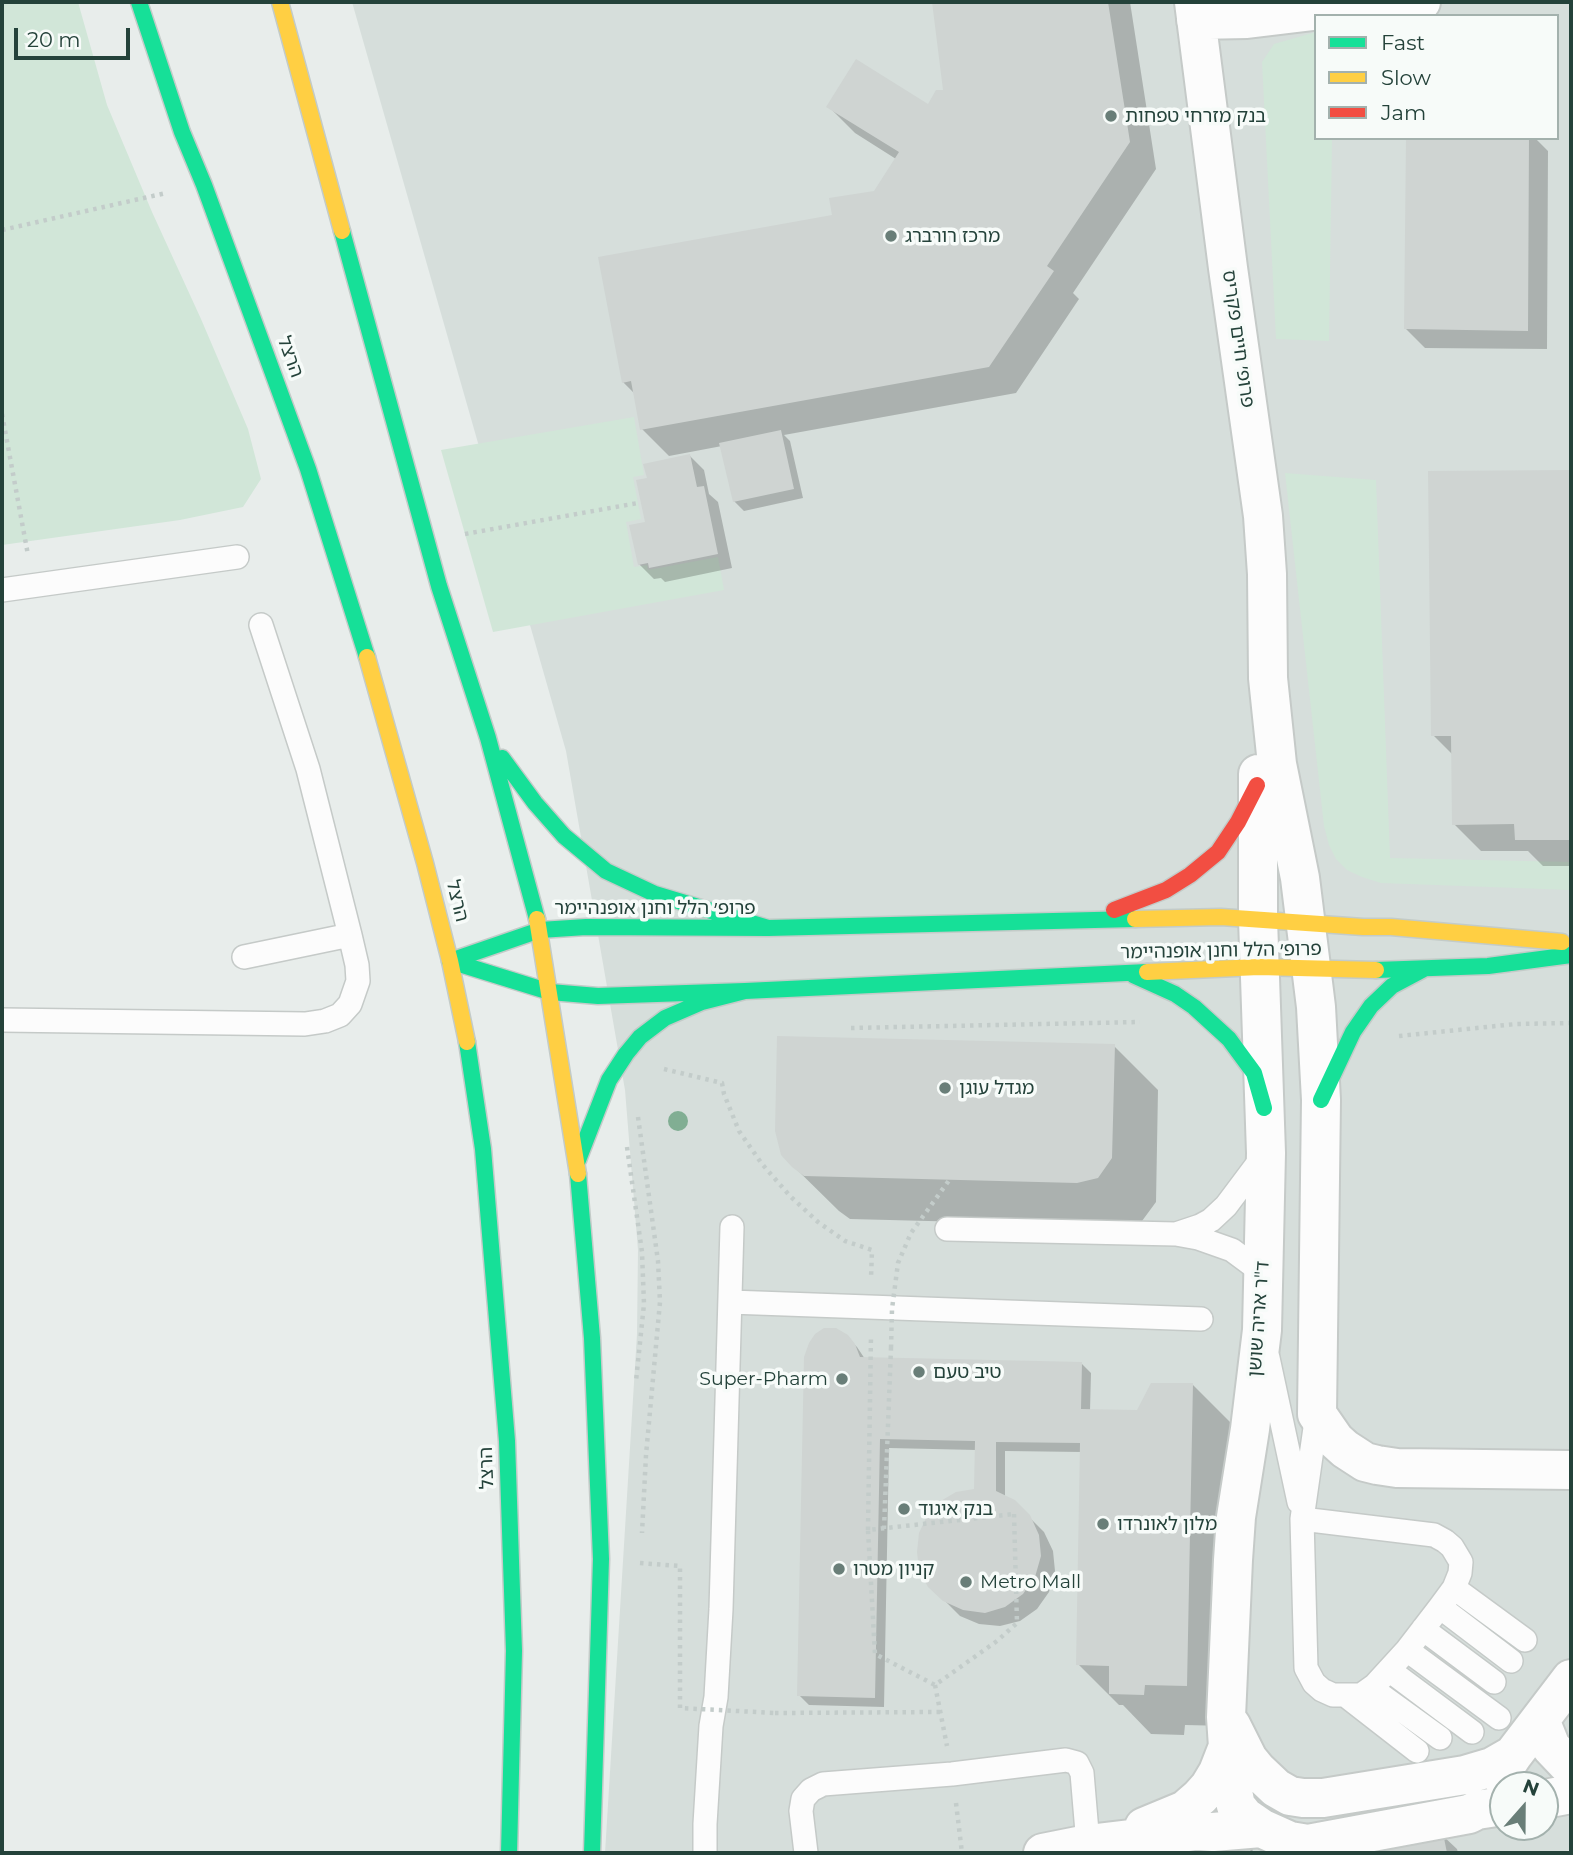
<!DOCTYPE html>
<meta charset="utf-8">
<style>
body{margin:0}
#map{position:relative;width:1573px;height:1855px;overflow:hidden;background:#e8edeb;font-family:Montserrat,sans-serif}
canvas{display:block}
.frame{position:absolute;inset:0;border:4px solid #24423a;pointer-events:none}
.legend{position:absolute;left:1314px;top:14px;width:245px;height:126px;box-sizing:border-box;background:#f7fbf9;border:2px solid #a3b1ad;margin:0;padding:9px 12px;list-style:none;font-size:21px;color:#24423a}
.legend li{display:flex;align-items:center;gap:14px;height:35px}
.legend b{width:35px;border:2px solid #a3b1ad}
.north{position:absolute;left:1489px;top:1771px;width:70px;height:70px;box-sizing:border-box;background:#f7fbf9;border:2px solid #a3b1ad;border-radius:50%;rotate:21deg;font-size:19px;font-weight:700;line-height:28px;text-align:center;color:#24423a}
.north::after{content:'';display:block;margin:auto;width:24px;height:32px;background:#697e78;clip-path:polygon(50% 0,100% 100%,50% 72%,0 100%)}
.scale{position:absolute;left:14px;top:28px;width:116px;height:32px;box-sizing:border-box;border:4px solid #24423a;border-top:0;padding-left:9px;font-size:21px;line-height:24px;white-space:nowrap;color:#24423a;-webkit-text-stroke:5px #f7fbf9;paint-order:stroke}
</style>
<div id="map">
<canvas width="1573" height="1855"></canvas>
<div class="frame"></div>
<ul class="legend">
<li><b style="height:9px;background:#16e098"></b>Fast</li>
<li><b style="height:9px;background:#ffcf43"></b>Slow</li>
<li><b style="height:9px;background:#f24e42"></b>Jam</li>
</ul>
<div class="north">N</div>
<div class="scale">20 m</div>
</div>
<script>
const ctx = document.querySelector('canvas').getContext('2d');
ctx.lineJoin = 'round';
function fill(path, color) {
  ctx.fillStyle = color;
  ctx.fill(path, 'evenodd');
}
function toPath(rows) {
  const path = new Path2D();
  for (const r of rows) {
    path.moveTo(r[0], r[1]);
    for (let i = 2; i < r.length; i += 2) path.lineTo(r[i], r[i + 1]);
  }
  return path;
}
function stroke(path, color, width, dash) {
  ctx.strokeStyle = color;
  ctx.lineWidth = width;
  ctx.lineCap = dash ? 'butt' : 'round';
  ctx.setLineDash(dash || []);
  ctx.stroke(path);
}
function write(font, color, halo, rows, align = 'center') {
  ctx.font = font + ' Montserrat,"Noto Sans Hebrew",sans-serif';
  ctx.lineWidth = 7;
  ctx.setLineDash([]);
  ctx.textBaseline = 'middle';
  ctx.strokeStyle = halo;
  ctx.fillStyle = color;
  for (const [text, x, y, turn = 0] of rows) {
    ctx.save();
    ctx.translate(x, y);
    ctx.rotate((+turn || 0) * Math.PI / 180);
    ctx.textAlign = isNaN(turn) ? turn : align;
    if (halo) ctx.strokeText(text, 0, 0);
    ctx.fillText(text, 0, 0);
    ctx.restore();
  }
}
fill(toPath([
 [352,2,1571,2,1571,1850,1555,1853,605,1853,637,1334,638,1250,625,1090,566,751],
 [1316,16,1557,16,1557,138,1316,138],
 [1503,1785,1545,1785,1545,1827,1503,1827]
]), '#d6dedb');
fill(toPath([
 [2,2,78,2,107,105,152,212,201,319,248,429,261,479,243,507,180,520,2,545],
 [1316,32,1316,138,1332,138,1329,341,1276,339,1262,62,1274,44],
 [634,417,644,475,633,477,641,519,626,522,634,567,647,565,648,570,718,557,724,590,493,632,441,450],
 [1285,473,1376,480,1390,858,1571,862,1571,890,1381,883,1362,877,1347,870,1336,859,1329,845,1324,826]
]), '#d1e6d8');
fill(toPath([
 [933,2,1130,2,1156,169,1073,293,1079,299,1016,393,784,435,790,441,803,498,744,511,734,501,722,446,669,456,642,429,635,394,623,382,834,217,876,192,896,159,855,133,829,107,929,106,945,91],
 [1408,138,1535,138,1548,151,1547,349,1425,348,1406,329],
 [690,456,704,470,709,494,718,502,732,568,665,582,661,578,654,579,639,564,647,523,649,479],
 [1571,471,1571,866,1543,866,1528,851,1481,851,1454,824,1453,755,1433,735,1430,472],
 [1114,1046,1158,1090,1156,1202,1142,1221,1123,1226,850,1219,839,1211,782,1155],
 [847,1337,857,1347,865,1359,1082,1364,1091,1373,1090,1411,1138,1412,1193,1385,1234,1426,1228,1726,1185,1725,1184,1735,1151,1734,1123,1705,1119,1705,1078,1664,1082,1452,1005,1451,1005,1497,1014,1502,1044,1532,1053,1551,1055,1571,1049,1592,1037,1609,1020,1621,1000,1626,979,1624,960,1616,930,1586,976,1490,976,1450,889,1448,884,1707,809,1705,799,1695],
 [1442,1835,1457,1849,1458,1853,1345,1853],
 [1247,1842,1252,1846,1253,1853,1188,1853]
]), '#0003');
fill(toPath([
 [932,2,1108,2,1130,142,1047,266,1054,271,989,367,640,430,631,381,622,383,598,257,832,215,829,198,874,191,899,152,826,107,856,59,928,104,936,90,943,90],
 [1406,138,1529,138,1528,331,1404,329],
 [781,430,794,489,733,502,719,443],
 [690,454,697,487,704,486,718,554,649,568,648,563,638,565,629,525,645,522,636,480,647,478,643,464],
 [1571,470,1571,840,1515,840,1514,824,1452,825,1451,736,1431,736,1428,471],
 [777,1036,1115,1044,1112,1158,1098,1178,1077,1183,804,1176,792,1167,781,1155,775,1131],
 [824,1328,836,1328,848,1335,855,1344,860,1357,1082,1362,1081,1409,1137,1410,1151,1383,1193,1383,1187,1686,1145,1685,1144,1695,1109,1694,1109,1666,1076,1665,1080,1443,996,1442,996,1491,1015,1500,1030,1515,1039,1535,1041,1556,1035,1577,1023,1594,1005,1607,985,1613,963,1610,943,1601,928,1587,919,1570,917,1552,919,1533,927,1516,939,1502,956,1492,974,1489,975,1441,880,1439,875,1698,797,1696,804,1357,809,1343,815,1334],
 [1443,1833,1447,1853,1342,1853],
 [1248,1840,1251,1853,1186,1853,1185,1852]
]), '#cfd4d2');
const lane = toPath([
 [2,590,237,557],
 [244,957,350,935],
 [2,1020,305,1024,325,1021,340,1015,350,1004,358,981,357,965,350,935,308,769,261,625],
 [947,1229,1176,1234,1198,1238,1232,1250,1263,1273],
 [1176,1234,1200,1226,1211,1220,1226,1206,1265,1154],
 [730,1302,1201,1319],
 [1268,1358,1299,1502],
 [1302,1519,1434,1535,1445,1541,1452,1547,1461,1562,1460,1573,1454,1588,1440,1607,1407,1650,1375,1685,1361,1695,1333,1695,1322,1690,1314,1683,1306,1668,1302,1519,1317,1414],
 [1454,1588,1525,1640],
 [1440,1607,1511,1661],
 [1423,1629,1494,1682],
 [1407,1650,1499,1718],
 [1389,1670,1472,1732],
 [1371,1688,1440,1738],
 [1345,1695,1417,1751],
 [705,1853,705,1824,711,1726,716,1697,721,1609,732,1227],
 [806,1853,801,1811,803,1799,811,1790,823,1784,952,1774,1066,1760,1077,1763,1082,1773,1088,1844]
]);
const street = toPath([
 [1194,2,1228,268,1263,516,1267,574,1268,678,1277,764,1300,878,1316,1007,1321,1100,1317,1414,1335,1440,1345,1449,1365,1462,1377,1465,1397,1468,1571,1470],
 [1196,20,1247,19,1330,9,1421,2],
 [1258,774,1258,919,1266,1153,1262,1330,1250,1429,1236,1517,1233,1560,1226,1717,1230,1777,1236,1806,1245,1817,1261,1828,1290,1841,1308,1844,1469,1814,1477,1810,1503,1806],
 [1542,1717,1543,1727,1551,1747,1571,1768],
 [1231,1725,1248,1759,1257,1770,1276,1788,1290,1796,1303,1798,1323,1798,1465,1775,1492,1767,1513,1755],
 [1500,1775,1513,1755,1571,1679],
 [1545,1799,1571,1794],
 [1144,1827,1185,1810,1200,1797,1209,1787,1218,1772,1227,1749],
 [1043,1853,1088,1844,1197,1831,1213,1832,1261,1828]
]);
const fast = toPath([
 [139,2,182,132,204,185,308,469,367,657],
 [342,231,439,586,488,738,537,919],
 [502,758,535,803,564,836,606,871,655,894,768,928],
 [450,961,550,992,598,996,745,991,1147,972],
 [450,961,540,930,586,927,768,928,1135,919],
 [1376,970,1488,966,1571,955],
 [1133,975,1175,994,1194,1007,1229,1039,1254,1073,1264,1108],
 [467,1042,483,1149,507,1441,514,1651,509,1853],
 [1321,1100,1353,1032,1371,1006,1392,986,1424,969],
 [578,1160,609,1080,626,1054,640,1037,665,1018,702,1002,745,991],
 [578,1174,592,1338,601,1559,592,1853]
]);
const slow = toPath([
 [280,2,342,231],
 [367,657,425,863,450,961,467,1042],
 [537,919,578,1174],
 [1135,919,1221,917,1363,927,1391,927,1562,942],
 [1147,972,1259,967,1376,970]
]);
const jam = toPath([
 [1114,910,1166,890,1190,875,1218,852,1238,822,1257,785]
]);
stroke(lane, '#c5cac8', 26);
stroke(street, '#c5cac8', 42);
stroke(fast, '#c3cbc8', 19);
stroke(slow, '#c3cbc8', 19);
stroke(jam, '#c3cbc8', 19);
stroke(toPath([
 [2,230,166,193],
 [2,414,28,555],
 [465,534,638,503],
 [851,1028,1140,1022],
 [1399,1036,1516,1024,1571,1023],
 [664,1069,722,1083,724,1094,739,1131,762,1164,790,1196,818,1222,845,1241,872,1250,871,1278],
 [638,1117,658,1261,660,1302,646,1455,642,1533],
 [627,1147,642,1252,644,1304,636,1381],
 [1014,1514,1017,1623,997,1641,935,1685,875,1654,868,1530,1014,1514],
 [884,1529,891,1348],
 [868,1530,871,1335],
 [935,1685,947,1746],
 [775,1713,940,1712],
 [956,1803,962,1853]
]), '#c3ccca', 4.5, [3.5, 5]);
stroke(lane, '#fcfcfc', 23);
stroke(street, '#fcfcfc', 38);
stroke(fast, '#16e098', 16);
stroke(slow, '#ffcf43', 16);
stroke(jam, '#f24e42', 16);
stroke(toPath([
 [891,1348,892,1309,898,1263,911,1233,950,1179],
 [640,1563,680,1566,680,1708,775,1713]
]), '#c3ccca', 4.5, [3.5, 5]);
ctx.fillStyle = '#81ae93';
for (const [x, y] of [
 [678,1121]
]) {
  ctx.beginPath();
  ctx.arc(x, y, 10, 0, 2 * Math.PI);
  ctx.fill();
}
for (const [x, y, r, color] of [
 [1111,116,7,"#697e78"],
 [891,236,7,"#697e78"],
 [945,1088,7,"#697e78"],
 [919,1372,7,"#697e78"],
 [842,1379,7,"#697e78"],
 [904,1509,7,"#697e78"],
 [1103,1524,7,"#697e78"],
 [839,1569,7,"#697e78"],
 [966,1582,7,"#697e78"]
]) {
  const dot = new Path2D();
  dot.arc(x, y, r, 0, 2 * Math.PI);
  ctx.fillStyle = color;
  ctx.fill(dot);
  stroke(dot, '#f7fbf9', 2.5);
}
write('19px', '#24423a', '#f7fbf9', [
 ["בנק מזרחי טפחות",1125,116],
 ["מרכז רורברג",905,236],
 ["מגדל עוגן",959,1088],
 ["טיב טעם",933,1372],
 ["Super-Pharm",828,1379,"right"],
 ["בנק איגוד",918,1509],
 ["מלון לאונרדו",1117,1524],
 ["קניון מטרו",853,1569],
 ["Metro Mall",980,1582]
], 'left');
write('19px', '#24423a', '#f7fbf9', [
 ["פרופ׳ חיים פקריס",1238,339,82],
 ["הרצל",290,357,70],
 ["הרצל",457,901,76],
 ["פרופ׳ הלל וחנן אופנהיימר",655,908],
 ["פרופ׳ הלל וחנן אופנהיימר",1221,951,-1],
 ["ד\"ר אריה שושן",1259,1319,-86],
 ["הרצל",487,1468,-92]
]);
</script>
